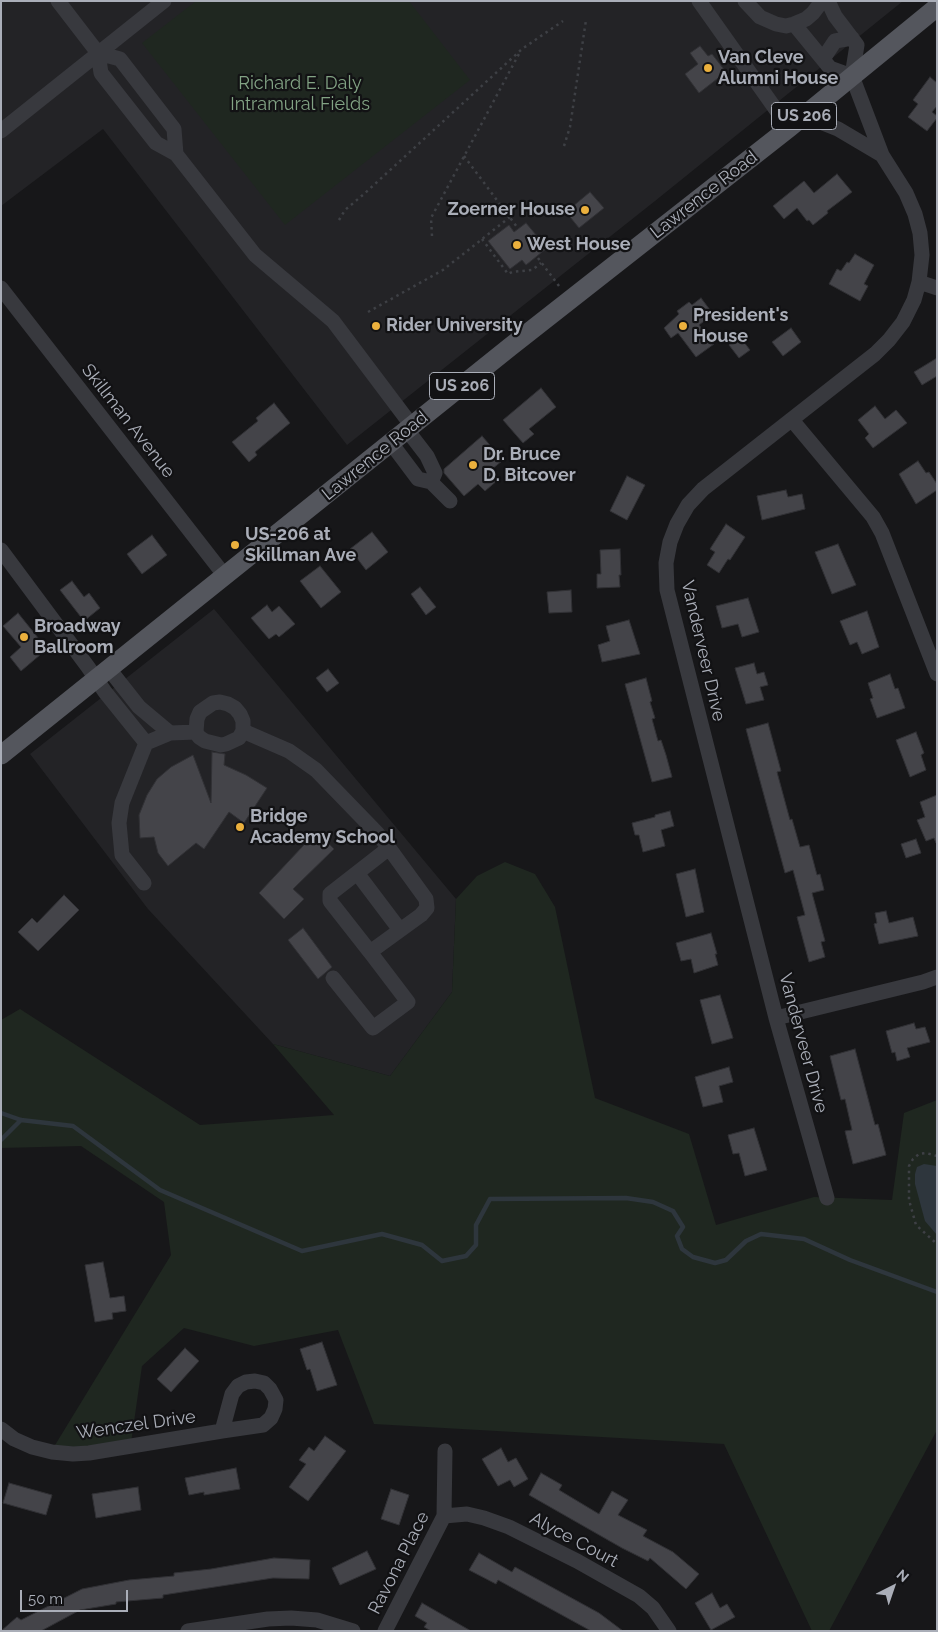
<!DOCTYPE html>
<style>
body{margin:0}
#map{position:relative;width:938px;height:1632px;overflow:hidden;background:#171719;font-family:Raleway,sans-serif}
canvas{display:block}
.frame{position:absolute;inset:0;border:2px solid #aaaeb8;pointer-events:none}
.north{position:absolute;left:868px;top:1562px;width:50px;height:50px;-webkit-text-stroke:4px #121214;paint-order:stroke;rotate:41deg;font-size:14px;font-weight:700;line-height:20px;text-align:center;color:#aaaeb8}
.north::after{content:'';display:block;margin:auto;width:18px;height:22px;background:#aaaeb8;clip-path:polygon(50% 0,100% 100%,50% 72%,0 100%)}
.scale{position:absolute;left:20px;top:1590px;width:108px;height:22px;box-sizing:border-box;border:2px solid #aaaeb8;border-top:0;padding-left:6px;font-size:15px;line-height:18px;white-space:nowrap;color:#aaaeb8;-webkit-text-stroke:4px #121214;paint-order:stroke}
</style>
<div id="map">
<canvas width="938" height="1632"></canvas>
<div class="frame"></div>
<div class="north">N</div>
<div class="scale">50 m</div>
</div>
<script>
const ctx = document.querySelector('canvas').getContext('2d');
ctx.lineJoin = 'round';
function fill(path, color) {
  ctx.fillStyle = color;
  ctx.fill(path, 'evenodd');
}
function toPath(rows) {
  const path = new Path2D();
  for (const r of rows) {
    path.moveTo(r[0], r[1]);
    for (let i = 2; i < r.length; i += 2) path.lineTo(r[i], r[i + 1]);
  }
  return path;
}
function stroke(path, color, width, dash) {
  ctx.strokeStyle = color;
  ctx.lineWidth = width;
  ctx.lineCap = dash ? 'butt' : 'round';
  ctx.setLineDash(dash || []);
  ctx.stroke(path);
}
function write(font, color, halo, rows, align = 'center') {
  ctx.font = font + ' Raleway,sans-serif';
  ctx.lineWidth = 4.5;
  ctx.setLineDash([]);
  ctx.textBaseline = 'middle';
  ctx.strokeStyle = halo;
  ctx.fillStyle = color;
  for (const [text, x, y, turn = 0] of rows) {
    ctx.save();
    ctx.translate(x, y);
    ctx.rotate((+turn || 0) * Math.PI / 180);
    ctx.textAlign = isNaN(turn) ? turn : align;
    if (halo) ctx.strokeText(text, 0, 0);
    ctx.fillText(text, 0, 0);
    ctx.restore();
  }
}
fill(toPath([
 [1,1,903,1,655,201,347,445,103,129,1,206],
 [214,609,456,899,452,992,390,1076,273,1044,148,909,30,754]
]), '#232326');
fill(toPath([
 [196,1,409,1,470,80,285,225,142,43],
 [505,862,535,874,555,907,595,1098,689,1134,716,1225,814,1197,892,1200,904,1113,937,1100,937,1430,829,1631,812,1631,724,1444,374,1424,338,1330,254,1346,184,1328,142,1366,131,1443,49,1455,171,1255,164,1202,81,1146,1,1148,1,1020,20,1009,200,1125,334,1115,273,1044,390,1076,452,992,456,899,477,876]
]), '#1f2720');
fill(toPath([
 [924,1164,937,1166,937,1235,925,1221,915,1184,915,1174,917,1167]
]), '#2e363d');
stroke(toPath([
 [1,1113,21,1120,73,1126,160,1190,302,1251,382,1234,422,1245,442,1261,466,1256,476,1245,476,1225,490,1199,626,1198,653,1202,673,1211,683,1227,677,1236,682,1249,693,1257,715,1263,726,1260,746,1241,761,1234,804,1239,850,1260,937,1292],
 [1,1140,21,1120]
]), '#2e363d', 4.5);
const building = toPath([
 [700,46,708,56,712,54,726,72,699,93,685,74,698,64,690,53,700,46],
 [930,77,937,83,937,106,932,112,937,116,937,118,927,131,908,117,918,104,913,100,930,77],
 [837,174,852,192,827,211,828,213,813,225,809,220,807,221,797,208,784,219,773,206,804,181,814,193,837,174],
 [590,192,604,208,579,228,566,212,590,192],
 [526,223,547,248,526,265,522,260,510,269,488,241,509,225,514,232,526,223],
 [855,254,874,265,864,284,868,286,860,301,829,284,837,269,841,271,847,262,849,263,855,254],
 [701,298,713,314,699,325,714,344,696,357,678,333,671,338,664,328,679,314,677,311,689,302,692,305,701,298],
 [791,328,801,342,783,356,772,342,791,328],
 [740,337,750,350,739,358,729,345,740,337],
 [937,358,937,376,922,385,914,372,937,358],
 [541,388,556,407,529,429,534,434,523,443,503,420,541,388],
 [274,403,290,423,255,452,257,455,249,462,232,442,258,421,256,418,274,403],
 [875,406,885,419,896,410,907,423,873,448,865,438,869,434,858,420,875,406],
 [482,436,503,460,491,470,499,479,485,491,478,484,464,496,444,473,444,469,482,436],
 [918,461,926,473,929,472,937,484,937,490,916,504,899,474,918,461],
 [627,476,645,485,627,520,610,511,627,476],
 [786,490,788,497,802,494,805,509,762,520,757,496,786,490],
 [726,524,745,537,730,560,728,559,719,573,707,565,715,552,710,549,726,524],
 [372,532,388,552,366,570,350,549,372,532],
 [152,535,167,555,142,574,127,554,152,535],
 [838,544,856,585,832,594,815,552,838,544],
 [620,549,621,575,619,575,620,587,597,588,597,574,601,574,600,550,620,549],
 [320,566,341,592,321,608,300,581,320,566],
 [72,581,84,597,89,593,100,608,84,621,60,590,72,581],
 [420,587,436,607,426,615,411,594,420,587],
 [571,590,572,612,549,613,547,592,571,590],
 [748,598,759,632,742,637,738,624,722,628,716,606,748,598],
 [267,605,272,612,279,606,295,624,279,637,276,634,269,639,251,618,267,605],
 [867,611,879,647,862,654,857,642,850,645,840,621,867,611],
 [18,613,47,649,21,671,10,657,21,647,3,626,18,613],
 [629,620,640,654,602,662,598,645,610,641,606,626,629,620],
 [754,663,757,674,764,672,768,685,760,687,764,700,746,704,735,668,754,663],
 [328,669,339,683,327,692,316,678,328,669],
 [890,674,895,689,898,688,905,708,877,718,870,699,873,698,868,683,890,674],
 [646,678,652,701,650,702,655,718,652,719,658,741,661,740,666,755,672,777,652,782,625,684,646,678],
 [768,723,781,771,777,772,790,820,792,819,800,847,809,845,817,875,820,874,824,890,812,893,825,941,821,942,825,957,809,962,797,917,805,915,793,870,785,873,746,729,768,723],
 [916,732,924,753,921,755,926,770,910,777,896,740,916,732],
 [212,752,225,754,224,765,246,775,267,788,244,823,229,812,204,849,196,843,168,866,158,853,154,837,140,838,139,815,147,795,157,779,171,767,193,755,211,803,212,752],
 [937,795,937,843,936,843,934,838,926,841,917,820,925,817,920,802,937,795],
 [670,811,674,826,661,830,665,846,643,852,639,835,635,835,632,823,655,817,655,815,670,811],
 [317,831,334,849,293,889,304,899,284,919,259,893,317,831],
 [916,839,921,853,906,858,901,844,916,839],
 [695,869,704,912,686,917,676,874,695,869],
 [64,895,79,910,38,951,18,932,32,918,37,923,64,895],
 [886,911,889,923,913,917,918,936,879,944,874,924,877,923,875,913,886,911],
 [303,928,332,967,318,979,288,940,303,928],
 [711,933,717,954,715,954,718,965,694,973,691,959,681,961,676,943,711,933],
 [720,995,733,1038,712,1044,700,1000,720,995],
 [914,1023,916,1029,925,1027,930,1042,907,1048,910,1057,897,1061,895,1052,892,1053,886,1031,914,1023],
 [855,1049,875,1125,878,1124,886,1155,853,1164,845,1131,852,1130,845,1099,841,1100,830,1056,855,1049],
 [729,1067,733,1082,719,1086,723,1102,703,1107,695,1077,729,1067],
 [754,1128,767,1170,745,1176,739,1153,733,1154,728,1135,754,1128],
 [103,1262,110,1298,124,1296,126,1311,112,1313,113,1319,95,1322,85,1265,103,1262],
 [322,1342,337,1385,317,1391,310,1369,307,1370,300,1349,322,1342],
 [185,1348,199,1361,171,1392,157,1379,185,1348],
 [325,1436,346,1451,308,1501,289,1487,306,1464,299,1460,309,1447,314,1451,325,1436],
 [501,1448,508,1462,516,1458,528,1479,514,1487,510,1480,498,1486,482,1459,501,1448],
 [236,1468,240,1489,204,1495,204,1492,189,1495,185,1478,236,1468],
 [541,1473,562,1485,559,1490,599,1514,612,1491,628,1500,618,1515,647,1530,643,1536,673,1552,699,1574,686,1589,650,1558,648,1561,622,1548,529,1495,541,1473],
 [9,1483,52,1495,46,1515,3,1503,9,1483],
 [138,1487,141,1510,96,1518,92,1494,138,1487],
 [391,1489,409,1495,399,1525,381,1519,391,1489],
 [367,1551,376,1569,340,1585,332,1568,367,1551],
 [479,1553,512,1572,515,1567,599,1613,623,1631,591,1631,498,1580,496,1584,469,1570,479,1553],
 [274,1558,310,1560,309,1579,273,1578,163,1595,163,1598,116,1602,116,1604,80,1610,41,1631,1,1631,17,1617,21,1620,82,1589,129,1580,174,1576,174,1573,211,1569,274,1558],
 [712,1593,720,1608,727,1604,735,1617,711,1630,695,1603,712,1593],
 [422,1603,471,1631,431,1631,424,1627,427,1623,415,1616,422,1603]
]);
fill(building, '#444449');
stroke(building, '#313135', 1);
stroke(toPath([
 [564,146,570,127,586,20],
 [464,156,517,227],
 [339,220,345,210,364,194,522,49,563,21],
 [432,236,431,218,520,52],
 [482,239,508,274,512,272,532,270,541,263],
 [538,258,559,286],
 [368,312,443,270,510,217],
 [937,1156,926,1153,919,1154,913,1159,909,1166,909,1200,916,1225,937,1244]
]), '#3e4045', 2.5, [2.5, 4]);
stroke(toPath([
 [58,1,98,53,101,73,156,143,176,154,255,255,333,321,412,426],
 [699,1,789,128],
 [745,1,760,17,776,24,786,26,794,24,806,19,813,13,822,1],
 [828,1,835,16,857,45,852,76],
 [794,24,830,68,852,76],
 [98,53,120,59,174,129,176,154],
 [823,59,835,41,852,38],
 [803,117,818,121,838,129,882,155],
 [1,131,164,1],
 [919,282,937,288],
 [1,288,225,576],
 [792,420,873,517,882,533,937,674],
 [391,443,418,479,431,482,435,473,427,456,407,430],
 [431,482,450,501],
 [1,550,88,667,105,692,146,743],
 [109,669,139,707,170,733],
 [220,702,228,704,235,708,240,714,243,721,243,731,239,738,226,744,221,745,205,741,199,737,196,732,197,719,200,712,213,703,220,702],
 [243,731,289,751,316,770,377,833,389,848,426,899,427,908,421,915,370,952,330,901,330,894,389,848],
 [357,873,400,930],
 [144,883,122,855,119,823,122,803,146,743,170,733,196,732],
 [333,978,373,1028,408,1002,370,952],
 [776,1018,923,982,937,977],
 [827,1198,776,1018,667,590,666,563,670,542,677,524,688,505,703,489,875,354,889,340,903,322,914,300,919,282,922,255,920,233,915,214,906,193,882,155,852,76],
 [255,1381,264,1383,270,1389,276,1400,275,1409,271,1418,263,1425,222,1431,232,1394,238,1386,246,1382,255,1381],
 [1,1429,14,1439,32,1447,52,1452,73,1454,89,1453,222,1431],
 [444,1516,467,1514,484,1518,509,1527,577,1561,639,1596,653,1608,669,1631],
 [188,1631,268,1619,291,1618,317,1620,353,1631],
 [385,1631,444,1516,445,1451]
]), '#38393e', 15);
stroke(toPath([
 [1,755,510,347,789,128,937,7]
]), '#54565d', 19);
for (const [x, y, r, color] of [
 [708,68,5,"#ebb03d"],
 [585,210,5,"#ebb03d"],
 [517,245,5,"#ebb03d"],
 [376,326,5,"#ebb03d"],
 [683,326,5,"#ebb03d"],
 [473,465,5,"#ebb03d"],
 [235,545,5,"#ebb03d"],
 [24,637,5,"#ebb03d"],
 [240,827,5,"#ebb03d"]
]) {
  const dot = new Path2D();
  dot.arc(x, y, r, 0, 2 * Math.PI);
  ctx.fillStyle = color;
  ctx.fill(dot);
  stroke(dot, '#121214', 2);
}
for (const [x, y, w] of [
 [804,116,65],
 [462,386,65]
]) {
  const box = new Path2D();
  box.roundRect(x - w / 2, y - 13.5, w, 27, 4);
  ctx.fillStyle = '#121214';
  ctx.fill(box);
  stroke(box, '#aaaeb8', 1);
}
write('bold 16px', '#aaaeb8', null, [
 ["US 206",804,116],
 ["US 206",462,386]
]);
write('bold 18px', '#aaaeb8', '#121214', [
 ["Van Cleve",718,58],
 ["Alumni House",718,79],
 ["Zoerner House",575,210,"right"],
 ["West House",527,245],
 ["President's",693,316],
 ["House",693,337],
 ["Rider University",386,326],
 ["Dr. Bruce",483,455],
 ["D. Bitcover",483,476],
 ["US-206 at",245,535],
 ["Skillman Ave",245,556],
 ["Broadway",34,627],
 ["Ballroom",34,648],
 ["Bridge",250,817],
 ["Academy School",250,838]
], 'left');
write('18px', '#82a384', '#121214', [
 ["Richard E. Daly",300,84],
 ["Intramural Fields",300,105]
]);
write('18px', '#aaaeb8', '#121214', [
 ["Lawrence Road",704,195,-38],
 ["Skillman Avenue",128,421,52],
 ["Lawrence Road",375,456,-39],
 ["Vanderveer Drive",703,651,77],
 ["Vanderveer Drive",803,1043,75],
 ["Wenczel Drive",136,1425,-8],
 ["Alyce Court",574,1540,28],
 ["Ravona Place",399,1563,-63]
]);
</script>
